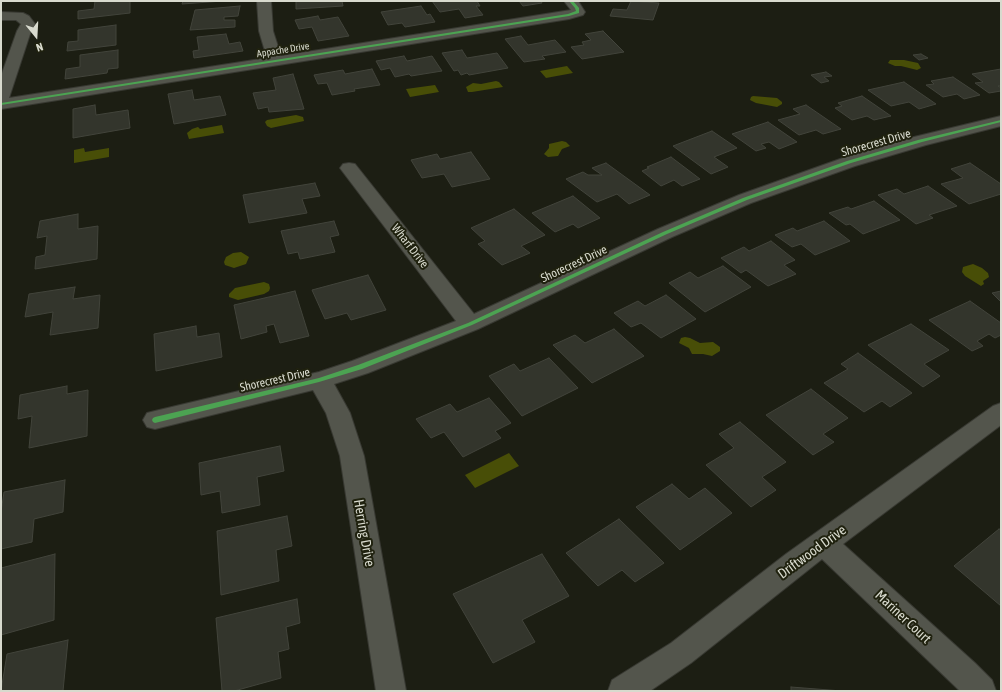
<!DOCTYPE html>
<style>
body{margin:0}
#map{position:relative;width:1002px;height:692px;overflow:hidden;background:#1c1e13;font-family:"Asap Condensed",sans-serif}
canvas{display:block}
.frame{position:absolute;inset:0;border:2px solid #d8dace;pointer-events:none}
.north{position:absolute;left:16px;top:16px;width:40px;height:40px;-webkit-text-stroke:3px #20220f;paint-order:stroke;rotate:162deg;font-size:11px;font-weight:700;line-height:16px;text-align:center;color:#d8dace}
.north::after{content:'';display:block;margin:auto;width:14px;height:18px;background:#d8dace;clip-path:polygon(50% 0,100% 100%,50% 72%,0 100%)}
</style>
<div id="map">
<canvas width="1002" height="692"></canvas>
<div class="frame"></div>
<div class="north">N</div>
</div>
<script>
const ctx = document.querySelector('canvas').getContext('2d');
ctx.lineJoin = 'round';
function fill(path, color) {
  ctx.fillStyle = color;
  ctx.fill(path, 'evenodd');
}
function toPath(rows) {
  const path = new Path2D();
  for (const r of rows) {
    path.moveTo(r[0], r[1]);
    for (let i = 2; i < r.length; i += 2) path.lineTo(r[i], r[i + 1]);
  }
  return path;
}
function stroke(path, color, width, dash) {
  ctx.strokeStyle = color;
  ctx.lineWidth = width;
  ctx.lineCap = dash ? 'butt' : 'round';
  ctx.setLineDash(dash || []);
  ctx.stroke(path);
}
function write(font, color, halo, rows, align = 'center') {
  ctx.font = font + ' "Asap Condensed",sans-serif';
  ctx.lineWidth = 4;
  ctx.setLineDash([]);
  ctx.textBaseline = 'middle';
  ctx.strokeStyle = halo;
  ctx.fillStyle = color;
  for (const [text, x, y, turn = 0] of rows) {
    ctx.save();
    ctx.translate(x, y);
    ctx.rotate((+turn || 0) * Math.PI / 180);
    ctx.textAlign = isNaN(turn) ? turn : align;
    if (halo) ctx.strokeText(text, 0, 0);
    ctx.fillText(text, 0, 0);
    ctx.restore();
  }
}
fill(toPath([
 [890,60,904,60,918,63,921,68,917,70,901,66,895,66,888,63],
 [567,66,573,73,546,78,540,71],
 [496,81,499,82,503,87,472,92,468,92,466,87,473,83,481,84],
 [435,85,439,92,410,97,406,89],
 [753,96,777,98,782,102,782,104,777,107,756,103,750,100,751,97],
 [296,115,303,117,304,121,271,128,267,126,265,122,267,120],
 [222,125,224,133,189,139,187,133,192,129,198,127,200,129],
 [562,141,566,142,570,146,562,149,558,156,548,157,544,154,549,148,549,144],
 [84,148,85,152,109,148,109,157,74,163,74,150],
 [241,252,249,257,246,264,234,268,225,265,224,262,226,257,233,253],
 [973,264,982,268,988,273,989,277,983,281,984,284,981,286,965,276,962,272,963,267],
 [264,282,269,284,270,288,269,291,264,294,238,300,229,297,229,294,235,288],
 [685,337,690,338,700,343,713,342,720,347,720,351,712,356,703,354,692,354,689,348,679,343,681,338],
 [509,453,519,466,475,488,465,475]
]), '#484e07');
const building = toPath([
 [95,1,130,1,130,13,78,19,78,11,94,9,95,1],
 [183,1,223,1,182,4,183,1],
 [296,1,342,1,343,6,296,9,296,1],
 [432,1,477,1,480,6,476,6,483,15,465,18,459,9,440,12,432,1],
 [519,1,541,1,542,3,523,6,519,1],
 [631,1,659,3,653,20,610,16,613,9,627,10,631,1],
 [240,6,238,16,224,17,224,20,235,20,235,27,190,30,195,10,240,6],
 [421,6,427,15,430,14,435,22,405,27,402,23,388,25,381,12,421,6],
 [318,16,320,20,338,17,349,36,318,41,312,27,299,29,295,20,318,16],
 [116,25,116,45,67,51,68,42,78,41,78,30,116,25],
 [603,31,624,52,582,59,571,47,584,45,582,42,591,40,585,34,603,31],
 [226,34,229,44,240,42,243,51,194,58,193,51,199,50,197,37,226,34],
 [521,36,528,45,555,40,566,52,542,56,545,59,524,62,505,39,521,36],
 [118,50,118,68,108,69,107,73,65,79,66,69,80,67,80,55,118,50],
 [462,50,467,58,497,53,508,68,469,75,467,73,461,75,458,70,454,71,442,53,462,50],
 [921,54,928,58,919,60,913,55,921,54],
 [404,56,407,61,432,56,442,71,411,76,409,74,395,77,390,68,381,70,376,61,404,56],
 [372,69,380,85,354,89,355,91,332,95,327,83,318,84,314,75,343,70,345,74,372,69],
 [1001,69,1001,86,998,86,1001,88,1001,91,989,93,975,83,983,82,972,74,1001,69],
 [826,72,832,76,824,77,829,81,821,83,811,75,826,72],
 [293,74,304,109,269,112,268,107,258,109,253,93,276,90,273,78,293,74],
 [953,77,980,95,964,99,957,94,943,97,926,85,934,84,931,81,953,77],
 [904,82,936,104,919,109,909,102,891,106,868,90,904,82],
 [192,90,194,100,220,96,226,115,174,124,168,94,192,90],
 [862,96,891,116,874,120,867,116,852,120,835,108,842,106,838,103,862,96],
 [95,105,96,115,128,110,130,128,73,138,73,109,95,105],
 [806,105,841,129,823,134,816,130,799,135,778,120,800,114,793,109,806,105],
 [768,122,797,142,779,149,769,142,761,144,766,148,756,151,732,134,768,122],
 [712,131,737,148,714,157,728,167,711,174,673,146,712,131],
 [471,152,490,179,452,187,444,174,422,178,411,160,437,154,440,159,471,152],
 [671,157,700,179,682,186,674,180,661,186,642,171,649,168,647,167,671,157],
 [606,163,650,195,629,204,617,194,597,202,566,179,583,172,588,175,602,175,592,168,606,163],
 [970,163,1001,184,1001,194,969,204,941,184,963,178,951,169,970,163],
 [315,183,320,196,302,199,307,213,249,223,243,195,315,183],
 [928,186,957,206,929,215,933,218,916,224,878,195,897,189,904,194,928,186],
 [573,196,600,218,578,228,573,224,555,232,532,213,573,196],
 [874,201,900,220,863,234,850,224,846,225,829,213,848,207,851,209,874,201],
 [514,209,545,235,521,246,530,253,502,265,478,244,485,241,471,228,514,209],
 [78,214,78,229,98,226,97,259,35,269,36,257,45,255,47,236,37,238,40,221,78,214],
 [334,221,339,235,330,237,335,252,300,259,298,252,288,254,281,231,334,221],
 [824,221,850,241,815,255,801,244,792,247,775,235,793,228,797,231,824,221],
 [771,241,795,260,784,265,796,274,768,286,746,270,741,273,721,258,744,247,749,251,771,241],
 [723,266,751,287,705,312,669,283,690,272,698,278,723,266],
 [368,275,386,310,351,320,347,313,325,319,312,290,368,275],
 [75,287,73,299,100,295,98,328,50,335,53,312,25,317,29,294,75,287],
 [295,291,309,336,280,343,274,324,266,326,267,332,241,339,234,305,295,291],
 [1001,291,1001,302,992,293,1001,291],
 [666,295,696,319,661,338,641,323,631,327,614,313,638,301,645,306,666,295],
 [970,301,1001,323,1001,335,995,338,989,334,977,341,983,346,972,351,929,320,970,301],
 [911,324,949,350,924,364,940,376,923,387,868,345,911,324],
 [196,326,197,337,219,333,222,357,156,371,154,334,196,326],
 [614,329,644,356,592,383,553,345,575,335,585,343,614,329],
 [858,353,912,393,890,407,882,401,864,412,824,383,848,369,841,364,858,353],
 [549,358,578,388,522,416,489,376,514,364,520,371,549,358],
 [67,386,67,394,88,390,87,436,29,448,32,416,18,419,20,395,67,386],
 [811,389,848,418,823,434,834,442,813,455,766,415,811,389],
 [489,398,511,423,495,431,501,438,463,457,444,432,431,438,416,419,450,404,457,412,489,398],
 [740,422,786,462,762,477,776,490,751,507,706,465,734,448,719,434,740,422],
 [280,446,284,471,257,477,260,505,222,513,220,491,201,495,199,463,280,446],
 [65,480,63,512,34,519,32,542,1,549,1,512,4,492,65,480],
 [672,484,689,499,705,488,732,513,680,550,636,507,672,484],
 [287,516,292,546,276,550,279,581,221,595,217,531,287,516],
 [619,519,664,563,635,582,622,570,598,586,566,553,619,519],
 [999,529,1001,530,1001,606,954,566,999,529],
 [55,554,54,620,1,635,1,568,55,554],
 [542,554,569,596,522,620,535,642,493,663,453,594,542,554],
 [297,599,300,623,286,627,289,649,278,652,281,678,234,691,222,691,216,618,297,599],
 [68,640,63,691,1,691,7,654,68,640],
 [791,687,842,691,791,691,791,687]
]);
fill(building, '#33352c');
stroke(building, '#42443b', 1);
const minor = toPath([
 [257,1,271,1,273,31,281,56,571,10,564,1,578,1,585,12,583,15,569,19,1,109,1,76,17,31,21,24,16,20,1,20,1,12,23,13,29,16,35,24,31,31,9,98,267,58,259,31,257,1],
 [1001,116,1001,126,926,145,855,166,751,203,672,237,478,329,368,373,334,384,350,413,364,456,406,691,376,691,340,456,326,413,313,390,155,429,147,427,143,420,147,413,155,411,319,372,352,361,456,321,343,172,340,168,343,164,349,163,355,164,474,314,658,229,739,195,843,158,914,137,1001,116],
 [1001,403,1001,425,843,544,975,663,992,680,996,691,960,691,822,559,691,663,650,691,608,691,612,680,671,643,786,554,993,406,1001,403]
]);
stroke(minor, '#383932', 2);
fill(minor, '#53554c');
fill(toPath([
 [569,1,573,1,579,8,579,13,569,16,1,105,1,103,568,14,576,11,575,8,569,1],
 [1001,120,1001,122,922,142,851,163,747,200,667,234,472,325,362,369,319,382,155,423,153,422,152,420,153,418,155,417,319,378,358,365,468,323,663,232,743,198,847,161,918,140,1001,120]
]), '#4ca352');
write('10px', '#d8dace', '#20220f', [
 ["Appache Drive",283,50,-9]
]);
write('12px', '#d8dace', '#20220f', [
 ["Shorecrest Drive",876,143,-16],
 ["Wharf Drive",410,246,52],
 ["Shorecrest Drive",574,264,-25],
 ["Shorecrest Drive",275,380,-13]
]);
write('14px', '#d8dace', '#20220f', [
 ["Herring Drive",364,533,80],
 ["Driftwood Drive",812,552,-36],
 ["Mariner Court",903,617,43]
]);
</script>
